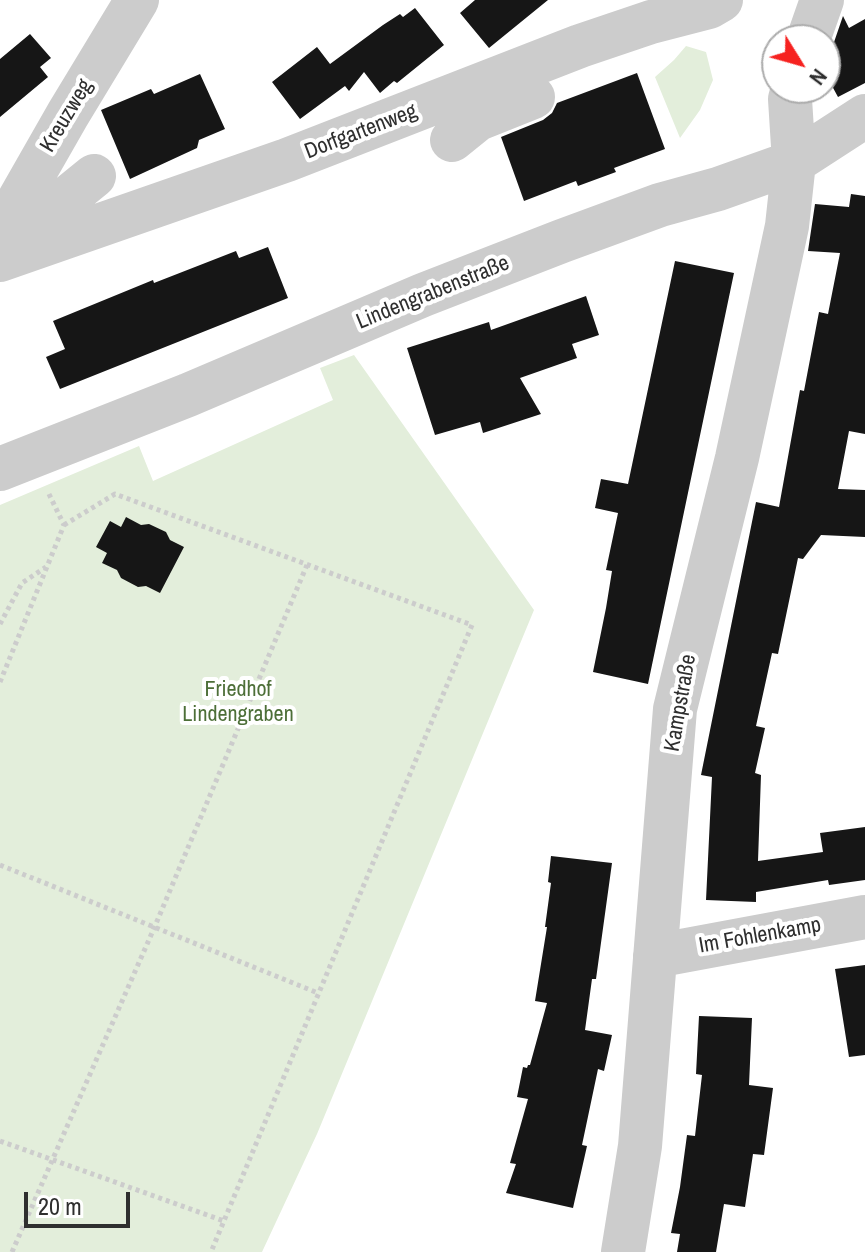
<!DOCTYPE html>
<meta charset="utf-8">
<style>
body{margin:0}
#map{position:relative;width:865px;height:1252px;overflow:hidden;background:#fff;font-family:"Archivo Narrow",sans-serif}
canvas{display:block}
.north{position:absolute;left:761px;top:24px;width:80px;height:80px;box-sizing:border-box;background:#fff;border:2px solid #acacac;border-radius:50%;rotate:127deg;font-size:22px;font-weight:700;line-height:32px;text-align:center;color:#2f2f2f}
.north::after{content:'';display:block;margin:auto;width:28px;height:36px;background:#f62220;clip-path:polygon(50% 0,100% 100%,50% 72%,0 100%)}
.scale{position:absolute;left:24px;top:1192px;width:106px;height:36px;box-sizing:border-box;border:4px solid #2f2f2f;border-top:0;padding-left:10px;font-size:24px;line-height:28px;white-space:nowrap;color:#2f2f2f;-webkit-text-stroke:6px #fff;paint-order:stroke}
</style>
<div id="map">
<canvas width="865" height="1252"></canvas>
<div class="north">N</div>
<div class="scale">20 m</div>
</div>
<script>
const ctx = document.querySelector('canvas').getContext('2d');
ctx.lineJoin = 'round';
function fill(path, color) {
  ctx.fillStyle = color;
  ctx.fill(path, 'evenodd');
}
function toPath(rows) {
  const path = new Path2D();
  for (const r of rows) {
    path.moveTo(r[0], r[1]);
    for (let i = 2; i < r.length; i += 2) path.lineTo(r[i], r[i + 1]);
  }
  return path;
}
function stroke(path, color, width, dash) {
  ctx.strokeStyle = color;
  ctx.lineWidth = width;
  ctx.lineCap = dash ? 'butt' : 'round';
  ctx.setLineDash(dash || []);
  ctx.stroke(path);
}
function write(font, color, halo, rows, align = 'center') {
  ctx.font = font + ' "Archivo Narrow",sans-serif';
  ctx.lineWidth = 8;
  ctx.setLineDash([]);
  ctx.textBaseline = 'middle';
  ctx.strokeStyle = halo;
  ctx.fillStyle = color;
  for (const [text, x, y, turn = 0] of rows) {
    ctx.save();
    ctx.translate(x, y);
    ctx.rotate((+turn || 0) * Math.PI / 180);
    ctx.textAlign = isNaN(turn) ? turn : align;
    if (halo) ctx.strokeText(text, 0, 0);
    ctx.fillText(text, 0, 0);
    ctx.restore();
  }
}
fill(toPath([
 [686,46,706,52,713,80,700,110,680,138,655,77,674,60],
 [354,355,534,610,317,1134,262,1252,0,1252,0,505,139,446,153,481,333,400,320,368]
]), '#e3eedb');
fill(toPath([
 [475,0,548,0,489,48,460,13],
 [415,8,444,45,397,83,394,81,380,93,364,72,349,91,345,86,300,119,272,82,317,47,330,64,383,25,400,14,403,17],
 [843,16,849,28,865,19,865,83,838,97,825,73,825,58,832,48],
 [30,34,51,58,40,67,48,77,0,117,0,59],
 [637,73,665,149,614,168,616,172,578,186,576,181,524,201,501,137,543,120,552,113,557,103],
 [200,74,225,129,199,140,197,148,130,179,101,110,151,89,154,94],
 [851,194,865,196,865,434,849,431,838,489,865,490,865,537,821,535,803,559,798,558,778,654,772,653,756,726,765,728,755,773,761,775,758,861,823,852,820,833,865,827,865,880,829,885,828,880,756,892,756,902,706,900,712,777,701,775,756,502,779,507,800,390,804,391,819,312,828,314,840,253,808,251,815,204,849,207],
 [268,247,288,298,60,389,46,357,65,349,53,321,153,280,154,283,236,251,239,258],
 [675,261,734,273,648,684,593,672,606,608,612,571,606,570,618,513,595,508,601,479,628,484],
 [586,296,599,335,572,344,577,358,520,378,541,414,483,433,480,422,435,435,407,348,489,322,491,330],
 [126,517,141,525,149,524,166,532,170,540,184,547,160,593,146,586,138,587,121,578,117,570,102,563,107,553,96,547,110,521,121,527],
 [551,856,612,863,596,979,592,979,585,1030,612,1035,604,1071,598,1069,582,1145,587,1146,573,1208,506,1193,516,1164,510,1163,528,1099,517,1097,523,1067,527,1068,528,1065,530,1065,547,1003,535,1001,547,927,545,927,551,883,548,882],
 [865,965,865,1055,849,1057,835,969],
 [699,1016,752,1018,749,1085,773,1088,764,1155,753,1154,745,1207,724,1204,716,1252,677,1252,680,1234,671,1233,680,1187,687,1135,695,1136,702,1075,696,1074]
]), '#161616');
stroke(toPath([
 [64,525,115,494,472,625,211,1252],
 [0,624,22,583,46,567],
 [0,682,64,525,48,492],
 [0,865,318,993],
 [0,1141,224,1221],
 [12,1252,155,926,307,565]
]), '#ccc', 5, [4, 4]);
stroke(toPath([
 [808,40,822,0],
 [452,140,478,119,533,97],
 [0,233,68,114,137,0],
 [2,236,30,228,94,176],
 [0,260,287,160,580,46,651,22,709,7,721,0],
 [0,469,188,395,423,295,562,241,660,205,718,189,794,162,865,116],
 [655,956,865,917],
 [623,1252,640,1146,675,709,737,458,787,226,794,162,790,99,793,88]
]), '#ccc', 44);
write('22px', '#2f2f2f', '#fff', [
 ["Kreuzweg",67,116,-59],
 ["Dorfgartenweg",361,132,-21],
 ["Lindengrabenstraße",433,293,-22],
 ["Kampstraße",681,703,-80],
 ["Im Fohlenkamp",760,936,-10]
]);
write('22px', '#4d6f38', '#fff', [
 ["Friedhof",238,690],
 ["Lindengraben",238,715]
]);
</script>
